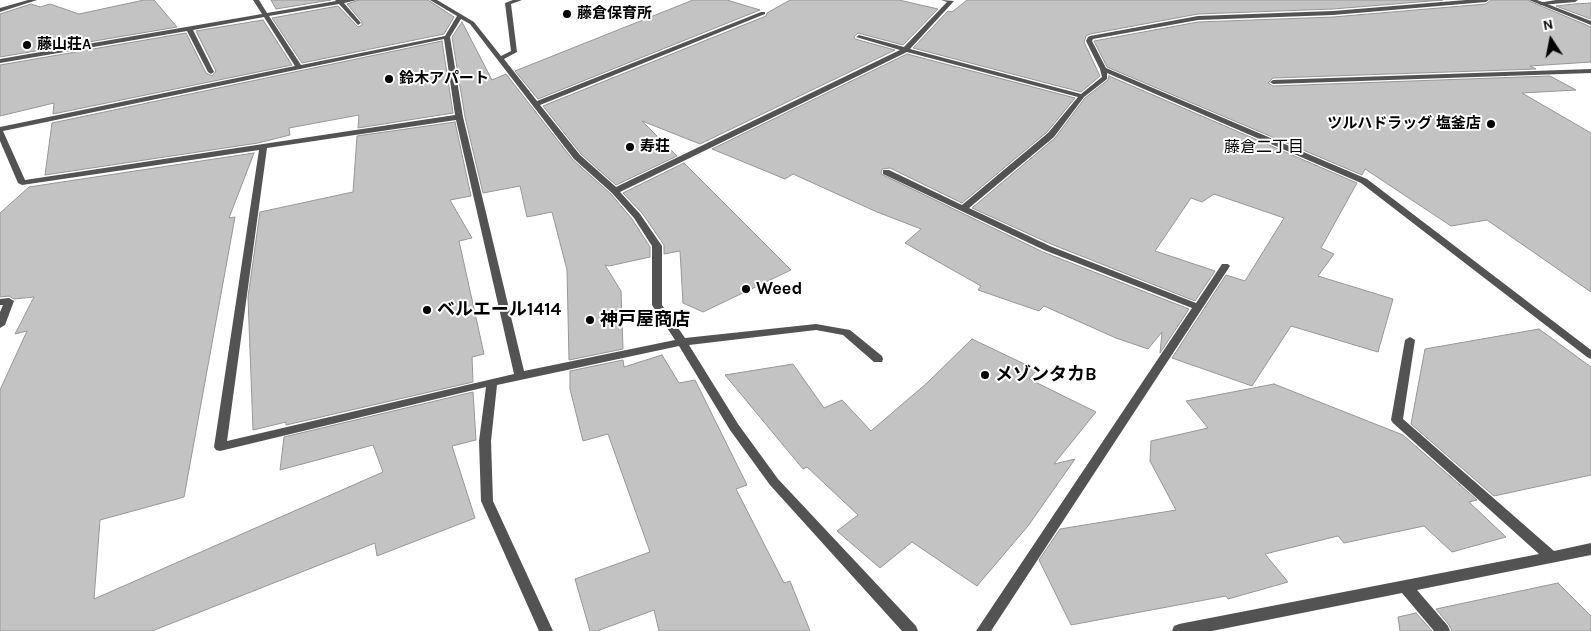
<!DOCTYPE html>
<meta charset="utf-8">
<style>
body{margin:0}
#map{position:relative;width:1591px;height:631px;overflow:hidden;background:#fff;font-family:Karla,sans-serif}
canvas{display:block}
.north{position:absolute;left:1526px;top:15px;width:50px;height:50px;-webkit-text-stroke:4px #fff;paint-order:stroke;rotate:349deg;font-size:14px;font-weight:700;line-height:20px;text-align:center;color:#000}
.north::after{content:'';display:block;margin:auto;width:18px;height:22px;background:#000;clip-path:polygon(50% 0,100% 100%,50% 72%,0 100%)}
</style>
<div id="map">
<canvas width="1591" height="631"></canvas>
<div class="north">N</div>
</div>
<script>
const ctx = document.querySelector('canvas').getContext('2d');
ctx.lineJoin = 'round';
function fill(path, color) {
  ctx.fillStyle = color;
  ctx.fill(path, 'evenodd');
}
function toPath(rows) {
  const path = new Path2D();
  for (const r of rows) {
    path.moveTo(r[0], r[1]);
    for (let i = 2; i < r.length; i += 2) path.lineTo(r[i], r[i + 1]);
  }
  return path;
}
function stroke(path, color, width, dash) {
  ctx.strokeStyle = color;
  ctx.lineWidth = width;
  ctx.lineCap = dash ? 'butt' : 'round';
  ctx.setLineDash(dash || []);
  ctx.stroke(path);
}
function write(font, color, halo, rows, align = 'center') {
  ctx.font = font + ' Karla,"Noto Sans JP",sans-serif';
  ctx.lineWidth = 4;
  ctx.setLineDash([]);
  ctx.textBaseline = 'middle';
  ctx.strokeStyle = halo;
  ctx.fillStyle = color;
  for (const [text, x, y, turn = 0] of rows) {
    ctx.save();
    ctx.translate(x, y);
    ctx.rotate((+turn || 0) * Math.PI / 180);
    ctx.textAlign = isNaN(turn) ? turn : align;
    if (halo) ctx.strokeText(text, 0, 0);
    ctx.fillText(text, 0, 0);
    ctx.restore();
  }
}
const building = toPath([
 [144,0,154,0,177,27,0,57,0,14,31,4,40,7,50,4,79,14,144,0],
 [271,0,331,0,276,9,271,0],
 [359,0,428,0,454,17,444,34,302,63,272,18,338,6,358,27,362,25,362,22,347,4,359,0],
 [693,0,727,0,760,10,538,99,515,71,693,0],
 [790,0,899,0,938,9,903,45,858,33,854,37,855,39,895,50,700,144,642,121,677,156,616,185,581,154,543,106,766,16,767,13,790,0],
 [967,0,1443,0,1333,9,1198,14,1090,34,1086,36,1084,42,1100,76,1081,92,913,48,948,11,952,12,967,0],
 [1491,0,1527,0,1591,27,1591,62,1530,66,1536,69,1273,78,1268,83,1273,86,1550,76,1576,90,1522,93,1591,133,1591,292,1487,220,1451,226,1365,169,1362,175,1107,67,1094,41,1198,22,1333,17,1486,4,1491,0],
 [1591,3,1591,19,1556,6,1574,4,1591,3],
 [263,20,292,65,53,114,54,103,0,116,0,65,186,33,206,73,212,76,216,71,196,31,263,20],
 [462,22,492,80,506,74,573,160,611,194,632,219,650,247,650,257,609,266,605,265,621,291,623,349,569,360,567,270,552,212,527,217,520,186,483,193,465,117,452,37,462,22],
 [442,41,453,113,358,128,359,115,289,128,290,135,258,143,45,175,52,123,442,41],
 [907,54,1075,98,1047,132,962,203,890,168,882,169,881,174,1043,252,1189,309,1160,353,1162,332,1148,349,1116,338,1044,306,1039,311,978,290,981,286,905,243,921,229,877,212,793,174,785,179,712,149,907,54],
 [1109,76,1357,183,1321,248,1334,254,1318,276,1393,299,1378,352,1291,326,1252,386,1172,358,1226,275,1245,281,1284,218,1214,194,1202,202,1191,198,1155,251,1215,271,1195,301,1051,244,972,208,1055,138,1085,98,1108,80,1109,76],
 [455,122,471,196,450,200,472,238,459,241,484,354,472,357,473,382,286,425,286,422,253,430,248,297,260,212,353,192,357,136,455,122],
 [254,153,229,218,235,217,184,497,100,520,94,599,383,472,373,445,280,470,284,437,473,392,476,440,452,446,475,518,377,556,375,543,152,631,0,631,0,390,27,331,15,334,34,297,14,299,9,296,0,297,0,213,29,187,254,153],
 [684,163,791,270,703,312,683,303,680,251,664,254,664,245,642,213,623,193,684,163],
 [1539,329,1591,367,1591,475,1494,496,1411,424,1425,349,1539,329],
 [972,339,1037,370,1029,379,1096,412,1054,464,1075,459,1028,526,977,586,912,542,880,568,837,531,858,515,807,467,803,469,725,375,793,364,824,408,842,400,871,431,927,383,972,339],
 [662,355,679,383,695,380,747,485,736,489,784,583,790,581,810,631,659,631,654,610,597,631,590,631,575,579,650,552,608,434,583,441,570,389,570,371,623,360,624,367,662,355],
 [1274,384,1403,435,1477,500,1469,502,1506,537,1452,552,1424,526,1344,543,1338,536,1265,554,1288,582,1228,599,1226,596,1071,625,1039,560,1060,529,1176,510,1150,461,1151,441,1208,428,1186,401,1274,384],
 [1558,583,1591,616,1591,631,1452,631,1449,625,1436,609,1558,583],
 [1416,613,1432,631,1400,631,1398,617,1416,613]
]);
fill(building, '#c3c3c3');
stroke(building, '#979797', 1);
fill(toPath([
 [28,0,37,0,0,12,0,8,28,0],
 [253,0,259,0,267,13,336,1,335,0,357,0,344,3,361,23,358,25,339,4,269,16,301,65,445,36,457,16,430,0,437,0,474,22,501,56,511,51,505,3,513,0,522,0,511,4,517,52,504,59,537,101,761,12,765,12,765,14,540,105,580,155,616,187,900,50,856,37,859,35,904,47,947,2,941,0,954,1,910,49,1081,94,1102,77,1100,69,1086,41,1088,37,1090,36,1198,16,1333,11,1466,0,1489,0,1486,2,1333,15,1198,20,1093,39,1092,41,1106,68,1367,179,1591,350,1591,359,1587,357,1361,183,1107,73,1107,79,1084,97,1054,137,969,208,1050,246,1196,303,1222,264,1228,264,1230,266,991,631,976,631,1192,308,1044,250,883,174,883,170,889,170,962,205,1048,133,1078,97,907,52,620,192,640,214,662,246,662,305,685,338,816,324,850,330,882,356,883,359,882,362,874,362,843,335,816,330,689,345,738,424,778,479,916,626,918,631,902,631,770,485,730,430,679,346,497,385,491,441,493,501,553,631,539,631,481,501,479,441,486,387,220,451,216,450,214,447,259,150,22,185,18,183,0,141,0,127,295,66,264,17,193,30,214,72,211,74,208,72,187,31,0,63,0,59,262,14,253,0],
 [461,19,470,24,574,159,612,193,634,218,652,246,652,305,675,340,524,371,463,117,450,37,461,19],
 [444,39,455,115,25,180,3,131,444,39],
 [456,120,514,374,227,441,267,148,456,120],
 [1556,0,1578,0,1575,2,1541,5,1538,3,1556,0],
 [1591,69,1591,73,1273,84,1270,82,1273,80,1591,69],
 [9,298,14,301,5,325,0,328,0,312,3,305,0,305,0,299,9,298],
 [1410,337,1415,340,1403,419,1554,551,1591,543,1591,555,1417,590,1448,626,1450,631,1434,631,1402,593,1212,631,1172,631,1174,626,1179,624,1539,554,1393,423,1391,420,1405,340,1410,337]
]), '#535353');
fill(toPath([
 [1529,0,1537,0,1591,21,1591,25,1529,0]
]), '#535353');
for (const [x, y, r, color] of [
 [567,14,5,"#000"],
 [27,45,5,"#000"],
 [389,79,5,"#000"],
 [1491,124,5,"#000"],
 [630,147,5,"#000"],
 [746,289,5,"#000"],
 [427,310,5,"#000"],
 [590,320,5,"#000"],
 [985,375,5,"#000"]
]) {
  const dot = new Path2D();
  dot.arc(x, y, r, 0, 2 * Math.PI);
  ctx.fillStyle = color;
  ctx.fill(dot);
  stroke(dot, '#fff', 2);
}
write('bold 15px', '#000', '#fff', [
 ["藤倉保育所",577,14],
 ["藤山荘A",37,45],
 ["鈴木アパート",399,79],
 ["ツルハドラッグ 塩釜店",1481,124,"right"],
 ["寿荘",640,147]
], 'left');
write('16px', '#000', '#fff', [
 ["藤倉二丁目",1264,147]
]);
write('bold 18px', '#000', '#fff', [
 ["Weed",756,289],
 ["ベルエール1414",437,310],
 ["神戸屋商店",600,320],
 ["メゾンタカB",995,375]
], 'left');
</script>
